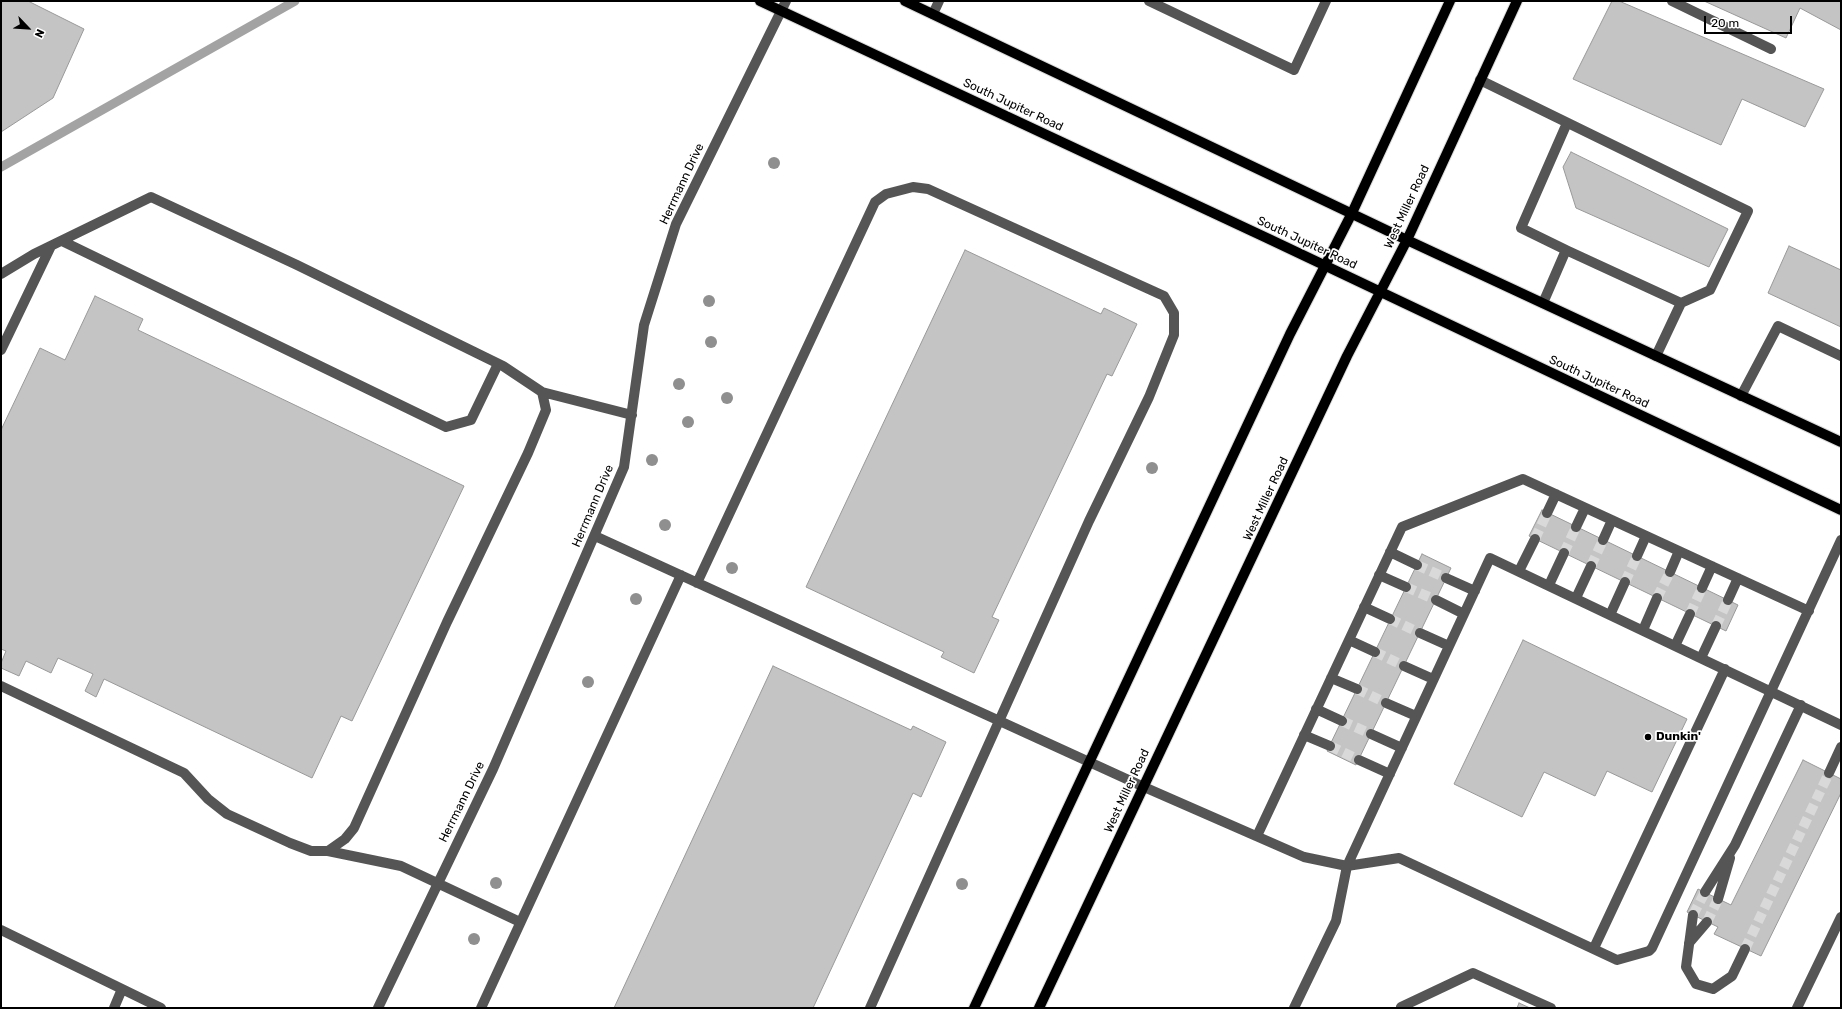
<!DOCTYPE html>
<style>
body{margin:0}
#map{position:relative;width:1842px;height:1009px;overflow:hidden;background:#fff;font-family:Rubik,sans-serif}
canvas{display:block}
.frame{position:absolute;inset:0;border:2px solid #000;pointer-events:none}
.north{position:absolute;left:8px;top:8px;width:40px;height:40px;-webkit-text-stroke:3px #fff;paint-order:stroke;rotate:115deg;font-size:11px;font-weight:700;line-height:16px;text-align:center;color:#000}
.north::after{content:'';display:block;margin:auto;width:14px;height:18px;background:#000;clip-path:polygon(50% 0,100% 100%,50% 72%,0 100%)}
.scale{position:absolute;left:1704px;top:16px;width:88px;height:18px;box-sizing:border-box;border:2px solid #000;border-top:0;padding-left:5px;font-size:12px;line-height:14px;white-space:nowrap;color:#000;-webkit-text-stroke:3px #fff;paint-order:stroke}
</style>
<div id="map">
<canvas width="1842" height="1009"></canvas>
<div class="frame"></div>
<div class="north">N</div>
<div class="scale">20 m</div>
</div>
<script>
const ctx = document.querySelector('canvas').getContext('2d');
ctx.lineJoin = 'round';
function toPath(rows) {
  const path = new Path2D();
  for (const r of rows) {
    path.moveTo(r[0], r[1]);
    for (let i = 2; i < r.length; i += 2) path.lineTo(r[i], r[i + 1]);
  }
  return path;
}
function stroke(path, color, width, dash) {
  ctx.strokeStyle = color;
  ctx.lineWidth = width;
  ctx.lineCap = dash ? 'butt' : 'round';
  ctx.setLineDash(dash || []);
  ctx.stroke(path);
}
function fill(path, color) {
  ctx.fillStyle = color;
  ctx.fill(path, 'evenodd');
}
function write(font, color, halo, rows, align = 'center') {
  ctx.font = font + ' Rubik,sans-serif';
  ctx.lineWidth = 3.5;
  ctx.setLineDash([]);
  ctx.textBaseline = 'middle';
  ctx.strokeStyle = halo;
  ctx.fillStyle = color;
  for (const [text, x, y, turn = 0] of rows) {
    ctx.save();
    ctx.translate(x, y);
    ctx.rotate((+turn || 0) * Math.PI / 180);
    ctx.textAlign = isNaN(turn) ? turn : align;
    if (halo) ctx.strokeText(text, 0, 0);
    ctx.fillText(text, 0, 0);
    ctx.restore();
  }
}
stroke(toPath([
 [1,167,295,1]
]), '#a3a3a3', 9);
const building = toPath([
 [1,1,28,1,84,29,53,98,1,132,1,1],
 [1612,1,1619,1,1824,89,1805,127,1742,99,1721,145,1573,79,1612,1],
 [1704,1,1841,1,1841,30,1800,8,1786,38,1704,1],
 [1571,152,1728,229,1709,267,1576,208,1563,167,1571,152],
 [1789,246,1841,270,1841,327,1768,293,1789,246],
 [965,250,1101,314,1104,308,1137,324,1112,376,1107,374,992,617,999,620,974,673,941,657,944,652,806,587,965,250],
 [95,296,143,319,138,330,464,486,352,721,341,716,312,778,104,679,96,697,85,691,93,674,58,658,51,673,26,661,19,676,1,668,1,663,6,651,1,649,1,430,40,348,65,360,95,296],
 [1542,510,1738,605,1726,631,1529,536,1542,510],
 [1422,554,1451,568,1356,765,1327,751,1422,554],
 [1523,640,1687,719,1652,792,1607,771,1595,796,1544,772,1522,817,1454,784,1523,640],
 [773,666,911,730,913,726,946,742,921,797,913,793,813,1008,614,1008,773,666],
 [1803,760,1841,779,1841,793,1761,956,1714,934,1718,927,1687,912,1698,889,1731,905,1803,760],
 [1519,1003,1530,1008,1517,1008,1519,1003]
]);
fill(building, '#c4c4c4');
stroke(building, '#999', 1);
stroke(toPath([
 [1535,539,1547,513],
 [1564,553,1576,527],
 [1417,565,1446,578],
 [1591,566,1603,540],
 [1625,582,1637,556],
 [1406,587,1436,600],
 [1657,598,1670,572],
 [1690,614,1702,588],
 [1390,619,1420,633],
 [1716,626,1728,600],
 [1375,652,1404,666],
 [1357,689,1386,703],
 [1342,721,1371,734],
 [1330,746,1359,760],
 [1693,915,1705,892],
 [1707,922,1718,899],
 [1745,949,1829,773]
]), '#d9d9d9', 10, [10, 5]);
const major = toPath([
 [760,1,1269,239,1841,510],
 [905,1,1407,240,1841,442],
 [974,1008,1290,334,1352,213,1450,1],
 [1039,1008,1347,356,1407,240,1517,1]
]);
stroke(major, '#dbdbdb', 12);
stroke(toPath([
 [1149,1,1294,70,1326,1],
 [1672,1,1771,49],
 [933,14,939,1],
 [1480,80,1748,211,1710,290,1681,303,1656,356],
 [62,241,446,427,471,420,498,364],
 [1566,250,1521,228,1567,123],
 [1,274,34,254,151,197,297,265,503,366,542,392,632,415],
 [1543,303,1566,250,1681,303],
 [1,350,51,246],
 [1741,396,1778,326,1841,356],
 [1547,513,1556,494],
 [1576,527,1585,508],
 [595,536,1144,787,1304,857,1347,866,1399,858,1617,960,1649,951,1652,948,1841,540],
 [1603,540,1612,520],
 [1390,552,1417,565],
 [1637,556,1646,536],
 [1519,571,1535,539],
 [1670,572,1679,551],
 [1379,575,1406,587],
 [1446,578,1475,591],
 [697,583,875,202,886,194,913,187,928,189,1164,296,1174,313,1174,335,1149,397,1089,521,870,1008],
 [1549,585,1564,553],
 [1702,588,1712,566],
 [1576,598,1591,566],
 [1436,600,1464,614],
 [1728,600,1738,578],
 [1364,607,1390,619],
 [1610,615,1625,582],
 [1643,630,1657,598],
 [1420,633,1449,646],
 [1349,640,1375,652],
 [1675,646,1690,614],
 [1701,658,1716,626],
 [1404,666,1433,679],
 [1331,678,1357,689],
 [1,686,184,773,208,799,227,814,290,843,311,851,328,851,345,839,354,828,447,622,528,453,546,410,542,392],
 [1386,703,1416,716],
 [1316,709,1342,721],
 [1371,734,1402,748],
 [1304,735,1330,746],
 [1359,760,1390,774],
 [1829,773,1841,747],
 [1257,836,1402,527,1523,479,1809,611],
 [328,851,401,866,520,922],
 [1705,892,1735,845,1801,705],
 [1718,899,1730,858],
 [1693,915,1686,967,1696,984,1713,989,1732,976,1745,949],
 [1,930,161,1008],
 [1689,943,1707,922],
 [1594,948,1725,669],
 [1401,1007,1473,973,1551,1008],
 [114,1008,122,989],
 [378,1008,493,769,624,467,644,325,676,224,786,1],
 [481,1008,681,575],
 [1294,1008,1336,921,1347,866,1490,558,1841,725],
 [1797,1008,1841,917]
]), '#555', 10);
stroke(major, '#000', 10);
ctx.fillStyle = '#8f8f8f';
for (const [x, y] of [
 [774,163],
 [709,301],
 [711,342],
 [679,384],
 [727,398],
 [688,422],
 [652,460],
 [1152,468],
 [665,525],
 [732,568],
 [636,599],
 [588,682],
 [496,883],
 [962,884],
 [474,939]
]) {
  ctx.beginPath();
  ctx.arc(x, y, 6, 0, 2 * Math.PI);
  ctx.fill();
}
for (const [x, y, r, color] of [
 [1648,737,4,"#000"]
]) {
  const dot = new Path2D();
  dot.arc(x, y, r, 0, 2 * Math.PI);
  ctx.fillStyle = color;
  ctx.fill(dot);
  stroke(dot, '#fff', 1.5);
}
write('12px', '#000', '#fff', [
 ["South Jupiter Road",1013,105,25],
 ["Herrmann Drive",682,184,-65],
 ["West Miller Road",1407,207,-65],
 ["South Jupiter Road",1307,243,25],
 ["South Jupiter Road",1599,382,25],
 ["West Miller Road",1266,499,-65],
 ["Herrmann Drive",593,506,-67],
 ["West Miller Road",1127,791,-65],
 ["Herrmann Drive",462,802,-64]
]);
write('bold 12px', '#000', '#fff', [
 ["Dunkin'",1656,737]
], 'left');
</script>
